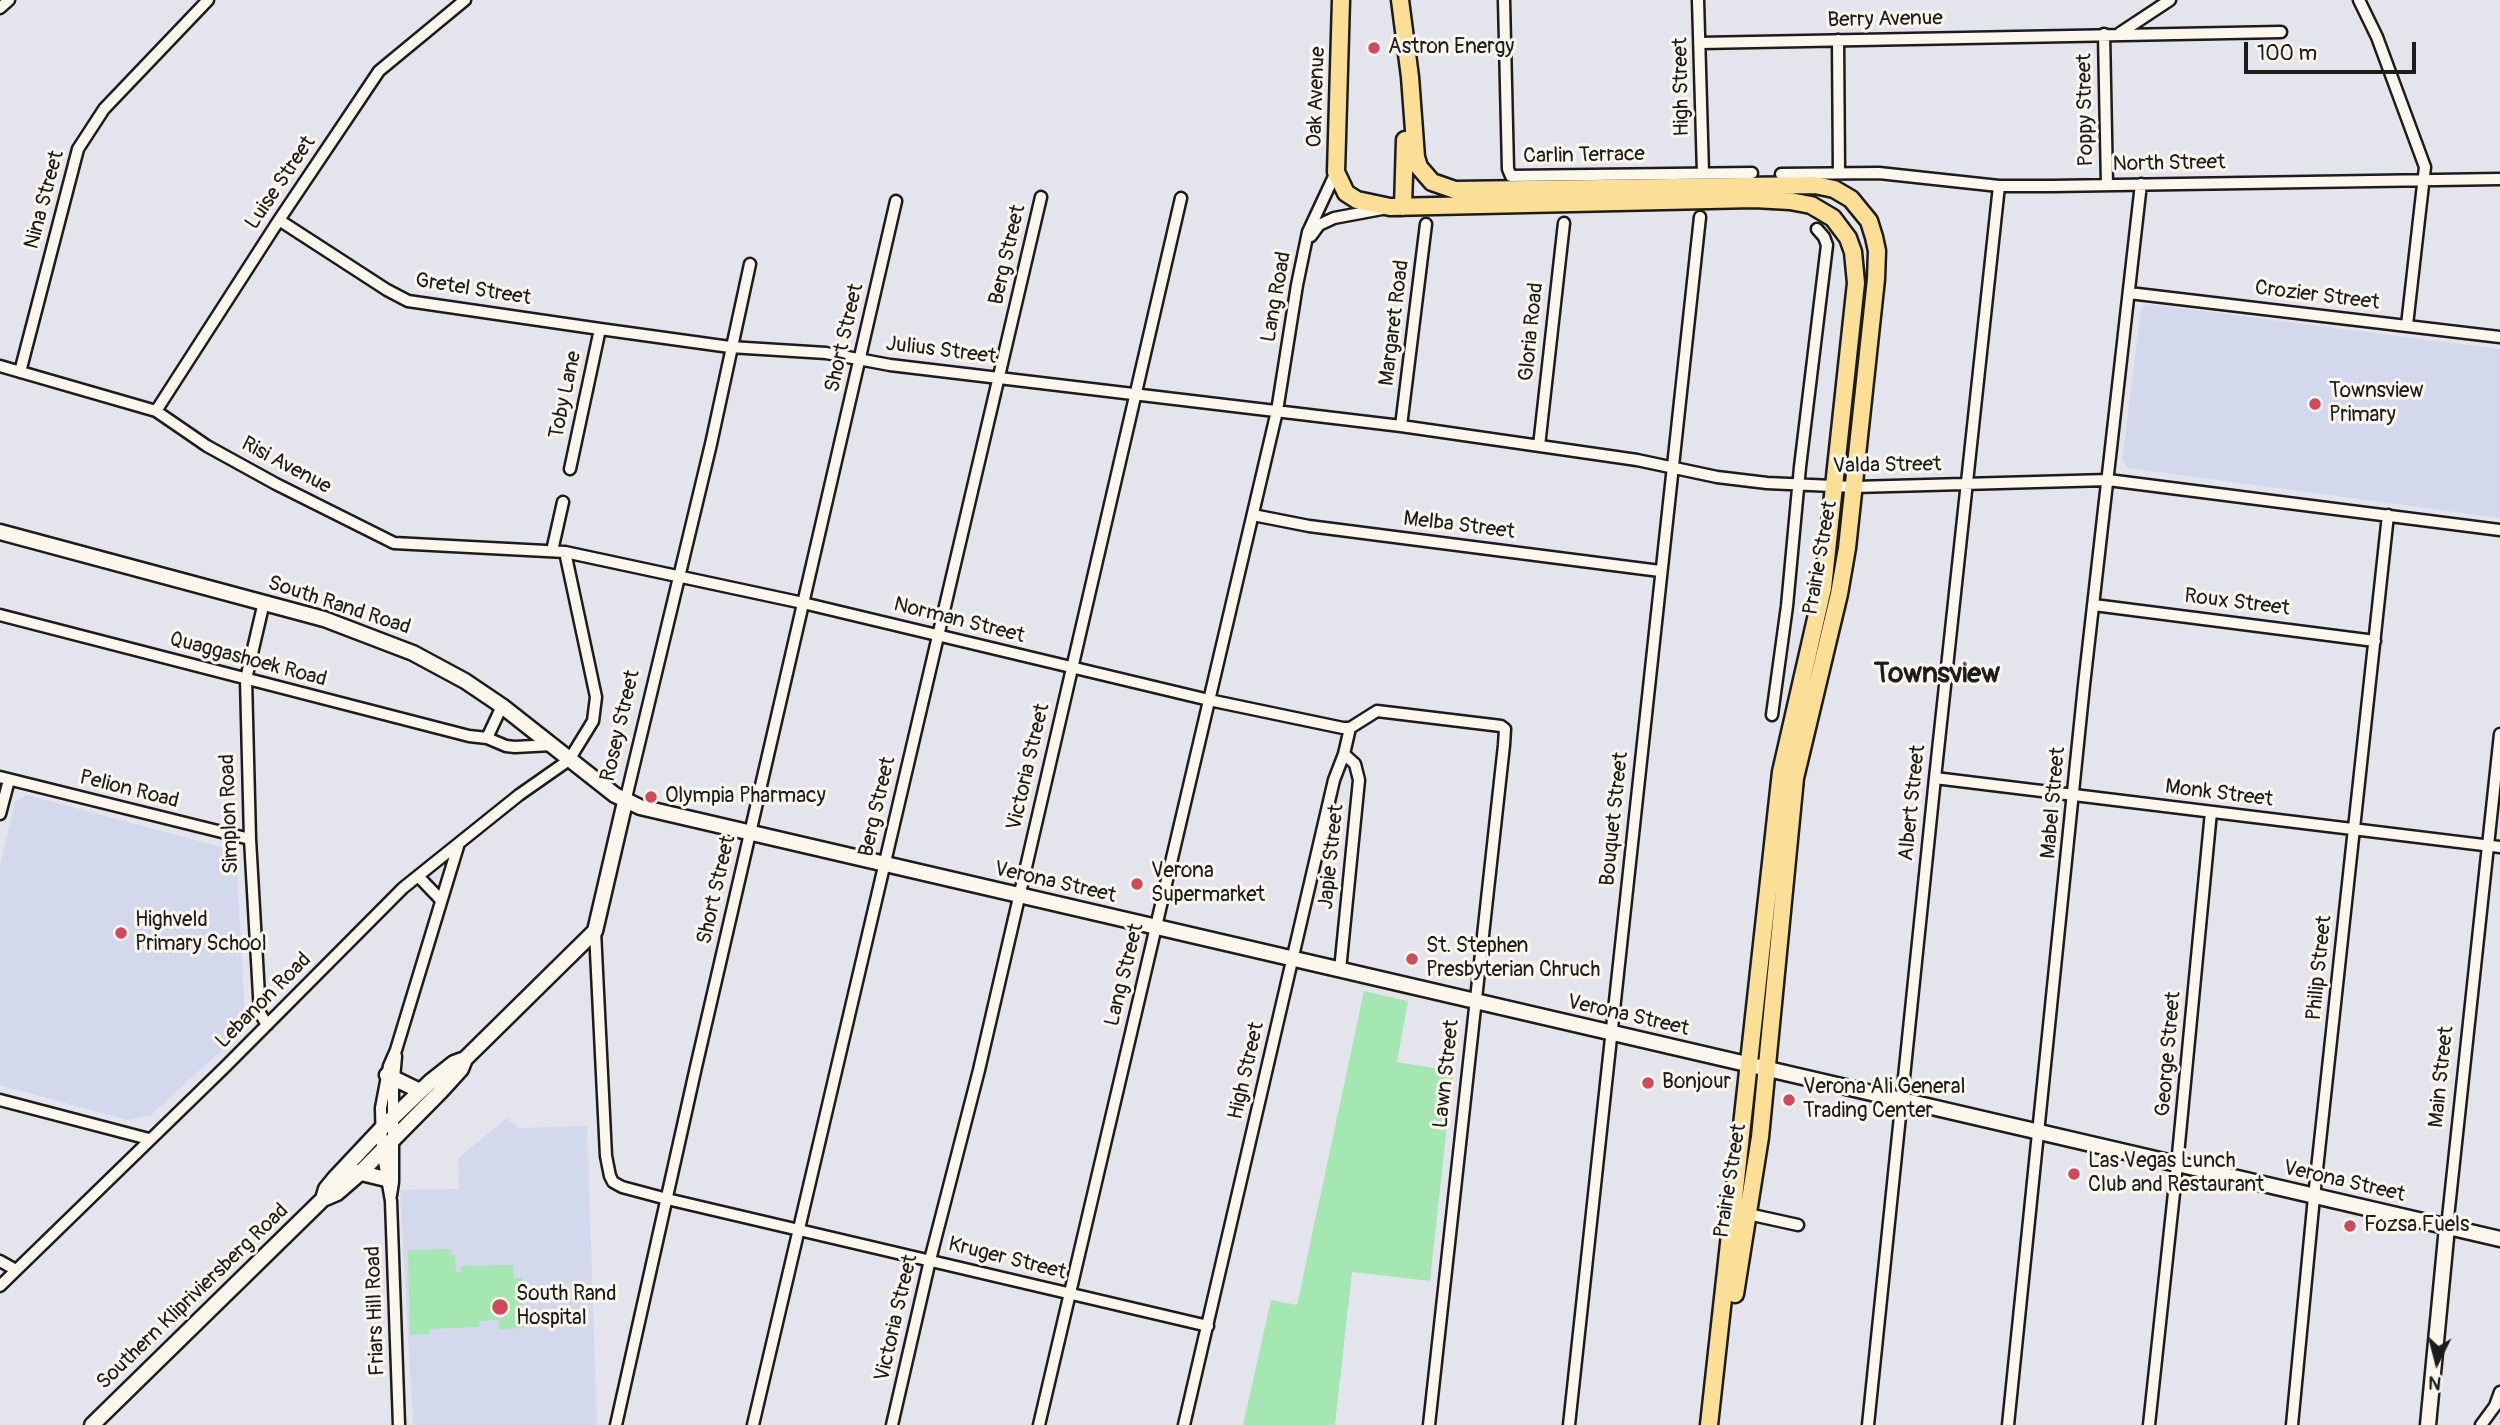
<!DOCTYPE html>
<style>
body{margin:0}
#map{position:relative;width:2500px;height:1425px;overflow:hidden;background:#e4e5ec;font-family:Pangolin,sans-serif}
canvas{display:block}
.north{position:absolute;left:2402px;top:1327px;width:70px;height:70px;-webkit-text-stroke:5px #fbf7ec;paint-order:stroke;rotate:186deg;font-size:19px;font-weight:700;line-height:28px;text-align:center;color:#1c1c1c}
.north::after{content:'';display:block;margin:auto;width:24px;height:32px;background:#1c1c1c;clip-path:polygon(50% 0,100% 100%,50% 72%,0 100%)}
.scale{position:absolute;left:2244px;top:42px;width:172px;height:32px;box-sizing:border-box;border:4px solid #1c1c1c;border-top:0;padding-left:9px;font-size:21px;line-height:24px;white-space:nowrap;color:#1c1c1c;-webkit-text-stroke:5px #fbf7ec;paint-order:stroke}
</style>
<div id="map">
<canvas width="2500" height="1425"></canvas>
<div class="north">N</div>
<div class="scale">100 m</div>
</div>
<script>
const ctx = document.querySelector('canvas').getContext('2d');
ctx.lineJoin = 'round';
function fill(path, color) {
  ctx.fillStyle = color;
  ctx.fill(path, 'evenodd');
}
function toPath(rows) {
  const path = new Path2D();
  for (const r of rows) {
    path.moveTo(r[0], r[1]);
    for (let i = 2; i < r.length; i += 2) path.lineTo(r[i], r[i + 1]);
  }
  return path;
}
function stroke(path, color, width, dash) {
  ctx.strokeStyle = color;
  ctx.lineWidth = width;
  ctx.lineCap = dash ? 'butt' : 'round';
  ctx.setLineDash(dash || []);
  ctx.stroke(path);
}
function write(font, color, halo, rows, align = 'center') {
  ctx.font = font + ' Pangolin,sans-serif';
  ctx.lineWidth = 6;
  ctx.setLineDash([]);
  ctx.textBaseline = 'middle';
  ctx.strokeStyle = halo;
  ctx.fillStyle = color;
  for (const [text, x, y, turn = 0] of rows) {
    ctx.save();
    ctx.translate(x, y);
    ctx.rotate((+turn || 0) * Math.PI / 180);
    ctx.textAlign = isNaN(turn) ? turn : align;
    if (halo) ctx.strokeText(text, 0, 0);
    ctx.fillText(text, 0, 0);
    ctx.restore();
  }
}
fill(toPath([
 [2147,304,2500,349,2500,518,2128,468,2122,460,2141,309],
 [27,795,236,851,245,1019,237,1036,151,1115,127,1120,0,1085,0,865,15,802],
 [507,1118,518,1128,587,1126,597,1425,413,1425,400,1190,459,1189,458,1158]
]), '#d4d8ec');
fill(toPath([
 [1364,991,1408,1001,1397,1062,1453,1071,1430,1281,1352,1272,1335,1425,1243,1425,1271,1300,1297,1305],
 [451,1249,451,1255,455,1255,456,1272,461,1272,461,1266,513,1265,514,1278,522,1278,523,1328,499,1329,499,1320,480,1321,479,1327,430,1329,429,1334,410,1335,408,1250]
]), '#a4e7b2');
const street = toPath([
 [1504,0,1508,169,1511,176,1752,173],
 [1698,0,1703,173],
 [2359,0,2377,37,2425,167,2407,325],
 [0,8,9,0],
 [2120,33,2170,0],
 [2104,34,2107,185],
 [1838,40,1839,173],
 [1700,43,2281,32],
 [1781,174,1879,173,1999,186,2052,186,2500,179],
 [279,220,387,290,408,301,600,329,730,347,826,353,890,365,1401,426,1637,460,1717,477,1767,483,1855,487,2108,480,2500,530],
 [1311,236,1319,225,1334,218,1382,209],
 [2129,293,2500,337],
 [0,366,156,411,207,446,276,484,394,543,565,552,803,603,1209,700,1343,728,1350,728,1377,711,1501,726,1505,729,1504,745,1429,1425],
 [20,372,78,149,104,109,208,0],
 [156,411,279,220,379,71,465,0],
 [1401,426,1426,224],
 [1539,446,1564,223],
 [570,469,600,329],
 [1253,515,1309,526,1660,571],
 [552,551,563,502],
 [264,602,246,679,250,839,260,1013,267,1025],
 [2094,605,2375,641],
 [0,615,469,736,487,738,502,706],
 [1772,715,1787,606,1800,467,1827,245,1824,237,1817,229],
 [487,738,506,746,515,747,552,745],
 [0,777,250,839],
 [1935,778,2500,847],
 [625,802,711,444,750,264],
 [0,814,9,780],
 [418,876,440,899],
 [595,931,606,1156,610,1176,613,1182,622,1187,667,1199,1208,1326],
 [1340,970,1359,780,1355,764,1344,754],
 [0,1100,149,1139],
 [391,1195,393,1182,393,1090,396,1056],
 [1748,1214,1798,1225],
 [2447,1227,2500,734],
 [0,1261,16,1270],
 [0,1286,226,1066,403,888,519,795,569,760,593,721,596,697,565,552],
 [399,1425,391,1201,382,1150,381,1108,389,1066,396,1050,459,843],
 [616,1425,696,1067,896,201],
 [753,1425,1041,197],
 [892,1425,930,1260,979,1070,1181,198],
 [1039,1425,1277,411,1297,285,1308,232,1336,172],
 [1184,1425,1334,780,1344,754,1350,728],
 [1569,1425,1700,217],
 [1868,1425,1935,778,1999,186],
 [2008,1425,2084,685,2141,184],
 [2149,1425,2177,1165,2211,812],
 [2292,1425,2314,1197,2388,515],
 [2481,1425,2495,1406,2500,1392]
]);
const secondary = toPath([
 [0,532,324,619,413,653,465,681,502,706,615,795,640,807,2500,1239],
 [387,1075,420,1091],
 [353,1171,386,1179],
 [323,1199,337,1193,360,1173,441,1091,461,1069,465,1059,595,931,625,802],
 [92,1425,323,1199,326,1189,335,1178,381,1129,430,1082,454,1063,465,1059],
 [2428,1425,2447,1227]
]);
const primary = toPath([
 [1341,0,1336,172,1346,193,1357,200,1390,207,1754,199,1790,201,1811,205,1833,218,1848,238,1853,252,1856,283,1823,588,1781,772,1709,1425],
 [1400,0,1410,77,1416,157,1419,167,1432,182,1455,190,1815,185,1834,189,1851,199,1869,221,1874,237,1877,251,1876,279,1847,548,1839,594,1795,778,1760,1137,1735,1294],
 [1403,207,1405,140]
]);
stroke(street, '#1c1c1c', 15);
stroke(secondary, '#1c1c1c', 19);
stroke(primary, '#1c1c1c', 21);
stroke(street, '#fbf7ec', 10);
stroke(secondary, '#fbf7ec', 14);
stroke(primary, '#fbdf96', 16);
for (const [x, y, r, color] of [
 [1374,48,7,"#d1495b"],
 [2315,404,7,"#d1495b"],
 [651,797,7,"#d1495b"],
 [1137,884,7,"#d1495b"],
 [121,933,7,"#d1495b"],
 [1412,959,7,"#d1495b"],
 [1648,1083,7,"#d1495b"],
 [1789,1100,7,"#d1495b"],
 [2074,1174,7,"#d1495b"],
 [2350,1226,7,"#d1495b"],
 [500,1307,9,"#d1495b"]
]) {
  const dot = new Path2D();
  dot.arc(x, y, r, 0, 2 * Math.PI);
  ctx.fillStyle = color;
  ctx.fill(dot);
  stroke(dot, '#fbf7ec', 2.5);
}
write('21px', '#1c1c1c', '#fbf7ec', [
 ["Berry Avenue",1885,20,-1],
 ["High Street",1682,87,-91],
 ["Oak Avenue",1317,97,-88],
 ["Poppy Street",2086,110,-91],
 ["Carlin Terrace",1584,156,-1],
 ["North Street",2169,164,-1],
 ["Luise Street",281,183,-56],
 ["Nina Street",45,200,-75],
 ["Berg Street",1008,255,-77],
 ["Gretel Street",473,290,9],
 ["Crozier Street",2317,296,7],
 ["Lang Road",1277,297,-80],
 ["Margaret Road",1395,323,-83],
 ["Gloria Road",1532,332,-84],
 ["Short Street",845,338,-77],
 ["Julius Street",941,351,7],
 ["Toby Lane",566,395,-78],
 ["Risi Avenue",286,466,28],
 ["Valda Street",1887,466,-1],
 ["Melba Street",1459,526,7],
 ["Prairie Street",1821,558,-80],
 ["Roux Street",2237,603,7],
 ["South Rand Road",339,606,18],
 ["Norman Street",959,621,14],
 ["Quaggashoek Road",248,660,15],
 ["Rosey Street",621,726,-77],
 ["Victoria Street",1029,767,-77],
 ["Pelion Road",129,790,14],
 ["Monk Street",2219,794,7],
 ["Albert Street",1913,803,-84],
 ["Mabel Street",2054,803,-85],
 ["Berg Street",878,807,-77],
 ["Simplon Road",230,814,-92],
 ["Bouquet Street",1615,819,-84],
 ["Japie Street",1332,857,-84],
 ["Verona Street",1055,883,13],
 ["Short Street",717,890,-77],
 ["Philip Street",2320,968,-84],
 ["Lang Street",1125,975,-76],
 ["Lebanon Road",264,1001,-45],
 ["Verona Street",1628,1016,13],
 ["George Street",2169,1054,-85],
 ["High Street",1247,1071,-77],
 ["Lawn Street",1447,1074,-84],
 ["Main Street",2442,1077,-84],
 ["Prairie Street",1731,1181,-81],
 ["Verona Street",2344,1182,13],
 ["Kruger Street",1007,1259,14],
 ["Southern Klipriviersberg Road",193,1297,-44],
 ["Friars Hill Road",376,1311,-92],
 ["Victoria Street",897,1318,-77]
]);
write('21px', '#1c1c1c', '#fbf7ec', [
 ["Astron Energy",1388,48],
 ["Townsview",2329,392],
 ["Primary",2329,416],
 ["Olympia Pharmacy",665,797],
 ["Verona",1151,872],
 ["Supermarket",1151,896],
 ["Highveld",135,921],
 ["Primary School",135,945],
 ["St. Stephen",1426,947],
 ["Presbyterian Chruch",1426,971],
 ["Bonjour",1662,1083],
 ["Verona Ali General",1803,1088],
 ["Trading Center",1803,1112],
 ["Las Vegas Lunch",2088,1162],
 ["Club and Restaurant",2088,1186],
 ["Fozsa Fuels",2364,1226],
 ["South Rand",516,1295],
 ["Hospital",516,1319]
], 'left');
write('bold 28px', '#1c1c1c', '#fbf7ec', [
 ["Townsview",1937,675]
]);
</script>
